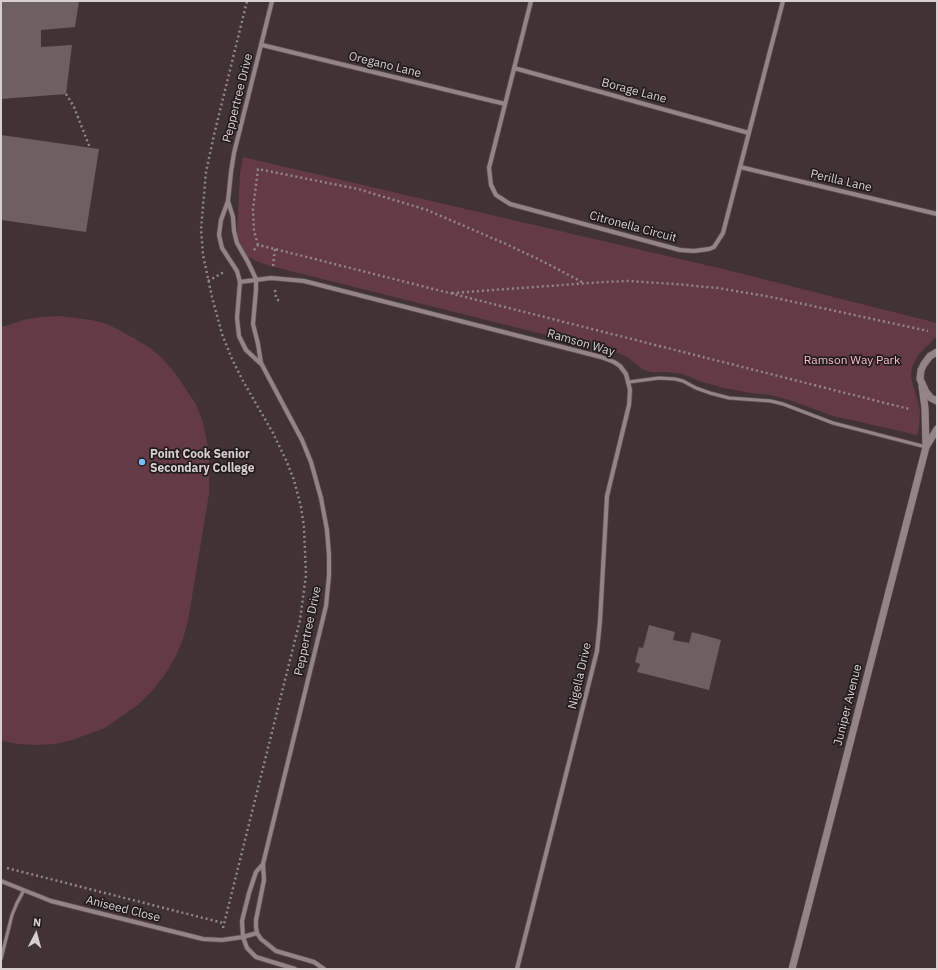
<!DOCTYPE html>
<style>
body{margin:0}
#map{position:relative;width:938px;height:970px;overflow:hidden;background:#403235;font-family:"IBM Plex Sans",sans-serif}
canvas{display:block}
.frame{position:absolute;inset:0;border:2px solid #d8cfd1;pointer-events:none}
.north{position:absolute;left:16px;top:914px;width:40px;height:40px;-webkit-text-stroke:3px #221c1d;paint-order:stroke;rotate:6deg;font-size:11px;font-weight:700;line-height:16px;text-align:center;color:#d8cfd1}
.north::after{content:'';display:block;margin:auto;width:14px;height:18px;background:#d8cfd1;clip-path:polygon(50% 0,100% 100%,50% 72%,0 100%)}
</style>
<div id="map">
<canvas width="938" height="970"></canvas>
<div class="frame"></div>
<div class="north">N</div>
</div>
<script>
const ctx = document.querySelector('canvas').getContext('2d');
ctx.lineJoin = 'round';
function fill(path, color) {
  ctx.fillStyle = color;
  ctx.fill(path, 'evenodd');
}
function toPath(rows) {
  const path = new Path2D();
  for (const r of rows) {
    path.moveTo(r[0], r[1]);
    for (let i = 2; i < r.length; i += 2) path.lineTo(r[i], r[i + 1]);
  }
  return path;
}
function stroke(path, color, width, dash) {
  ctx.strokeStyle = color;
  ctx.lineWidth = width;
  ctx.lineCap = dash ? 'butt' : 'round';
  ctx.setLineDash(dash || []);
  ctx.stroke(path);
}
function write(font, color, halo, rows, align = 'center') {
  ctx.font = font + ' "IBM Plex Sans",sans-serif';
  ctx.lineWidth = 3.5;
  ctx.setLineDash([]);
  ctx.textBaseline = 'middle';
  ctx.strokeStyle = halo;
  ctx.fillStyle = color;
  for (const [text, x, y, turn = 0] of rows) {
    ctx.save();
    ctx.translate(x, y);
    ctx.rotate((+turn || 0) * Math.PI / 180);
    ctx.textAlign = isNaN(turn) ? turn : align;
    if (halo) ctx.strokeText(text, 0, 0);
    ctx.fillText(text, 0, 0);
    ctx.restore();
  }
}
fill(toPath([
 [243,157,723,269,937,323,937,336,919,354,912,367,911,374,912,382,920,409,919,427,917,435,833,416,789,400,770,395,750,393,724,388,699,381,683,374,665,372,651,372,642,369,627,357,618,353,270,266,256,261,245,255,239,244,237,230,240,173],
 [59,316,92,320,107,324,121,331,149,347,162,358,175,373,196,404,203,422,209,452,209,494,188,621,183,639,176,656,166,673,153,690,139,704,105,728,72,740,56,744,35,745,19,744,1,741,1,327,27,319,42,317]
]), '#643a44');
fill(toPath([
 [1,1,79,1,75,27,41,30,41,47,72,45,66,94,1,99],
 [1,135,99,149,86,232,1,220],
 [649,625,675,632,673,640,689,643,692,632,721,640,709,690,637,672,640,664,635,662,639,647,643,648]
]), '#6e5f62');
const service = toPath([
 [629,382,659,378,675,379,683,381,696,388,710,393,729,398,771,401,783,404,833,423,926,447],
 [1,959,12,915,17,903,24,890]
]);
const minor = toPath([
 [531,1,489,168,491,185,496,195,510,204,680,250,694,251,709,249,714,247,723,233,783,1],
 [262,45,505,104],
 [514,68,749,133],
 [740,167,937,214],
 [228,201,233,217,234,231,237,243,248,262,256,279,256,290,253,324,258,344,261,363,302,440,311,462,321,498,327,530,329,555,329,576,326,606,263,864,264,880,256,920,256,927,257,933,261,939,276,951,314,962,324,969],
 [240,282,271,278,304,281,601,357,614,362,620,366,626,374,630,390,629,405,607,496,600,621,597,651,517,969],
 [260,363,246,350,239,336,237,318,240,282,237,271,222,248,219,235,221,220,228,201,231,172,234,153,272,1],
 [263,864,256,872,249,893,242,921,243,937,247,948,256,957,295,969],
 [1,881,51,901,203,939,222,940,243,937,257,933]
]);
const tertiary = toPath([
 [937,352,930,356,924,364,921,370,920,379,926,392,931,398,937,401],
 [926,447,937,429],
 [792,969,926,447,925,408,922,386]
]);
stroke(service, '#5b5052', 4.5);
stroke(minor, '#5b5052', 5.5);
stroke(tertiary, '#5b5052', 8);
stroke(toPath([
 [66,94,74,107,90,148],
 [258,245,254,231,253,209,258,169,358,189,427,210,506,244,544,262,582,282],
 [254,250,258,245,275,249,909,409],
 [273,266,275,249],
 [208,281,224,272],
 [275,290,276,298,280,302],
 [452,293,604,282,628,281,675,284,718,288,771,297,928,331],
 [7,868,223,923],
 [223,928,300,620,306,575,304,527,301,507,294,480,286,460,273,433,243,381,232,359,222,334,212,297,203,255,201,229,206,172,214,135,247,1]
]), '#92878a', 2.5, [2, 3]);
stroke(service, '#958487', 3);
stroke(minor, '#958487', 4);
stroke(tertiary, '#958487', 7);
for (const [x, y, r, color] of [
 [142,462,4,"#79bff8"]
]) {
  const dot = new Path2D();
  dot.arc(x, y, r, 0, 2 * Math.PI);
  ctx.fillStyle = color;
  ctx.fill(dot);
  stroke(dot, '#221c1d', 1.5);
}
write('12px', '#d8cfd1', '#221c1d', [
 ["Oregano Lane",385,65,14],
 ["Borage Lane",634,91,15],
 ["Peppertree Drive",238,98,-76],
 ["Perilla Lane",841,181,13],
 ["Citronella Circuit",633,227,15],
 ["Ramson Way",581,343,16],
 ["Peppertree Drive",308,631,-78],
 ["Nigella Drive",580,676,-77],
 ["Juniper Avenue",848,705,-76],
 ["Aniseed Close",123,909,14]
]);
write('12px', '#fbbdca', '#221c1d', [
 ["Ramson Way Park",852,361]
]);
write('bold 12px', '#d8cfd1', '#221c1d', [
 ["Point Cook Senior",150,455],
 ["Secondary College",150,469]
], 'left');
</script>
